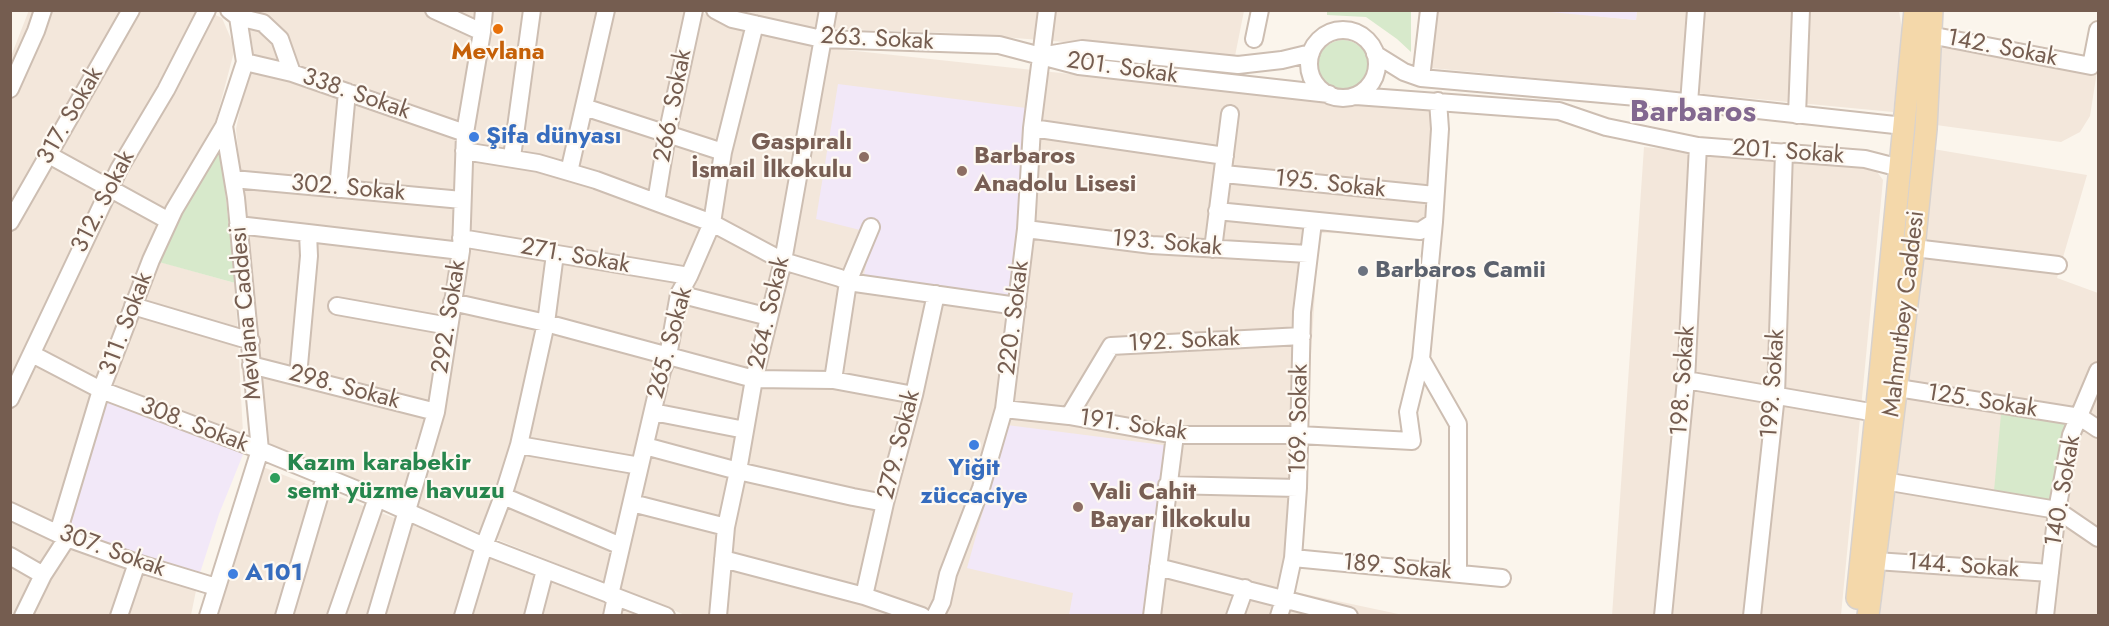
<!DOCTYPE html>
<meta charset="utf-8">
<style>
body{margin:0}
#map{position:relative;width:2109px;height:626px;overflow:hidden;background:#fbf5ec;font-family:Jost,sans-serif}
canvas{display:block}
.frame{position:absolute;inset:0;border:12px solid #755d50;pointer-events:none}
</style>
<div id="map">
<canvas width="2109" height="626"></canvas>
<div class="frame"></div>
</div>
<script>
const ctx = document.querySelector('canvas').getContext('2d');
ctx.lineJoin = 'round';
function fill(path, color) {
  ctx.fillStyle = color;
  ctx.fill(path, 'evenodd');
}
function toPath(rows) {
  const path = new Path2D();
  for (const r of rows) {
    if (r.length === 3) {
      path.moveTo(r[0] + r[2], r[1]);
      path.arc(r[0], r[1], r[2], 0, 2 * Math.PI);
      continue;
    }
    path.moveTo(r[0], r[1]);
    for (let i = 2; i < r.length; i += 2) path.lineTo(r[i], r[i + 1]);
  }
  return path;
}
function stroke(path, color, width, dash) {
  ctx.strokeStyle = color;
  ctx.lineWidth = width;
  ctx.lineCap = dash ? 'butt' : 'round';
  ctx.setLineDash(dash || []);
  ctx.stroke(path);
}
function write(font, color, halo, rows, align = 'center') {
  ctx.font = font + ' Jost,sans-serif';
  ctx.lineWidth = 4.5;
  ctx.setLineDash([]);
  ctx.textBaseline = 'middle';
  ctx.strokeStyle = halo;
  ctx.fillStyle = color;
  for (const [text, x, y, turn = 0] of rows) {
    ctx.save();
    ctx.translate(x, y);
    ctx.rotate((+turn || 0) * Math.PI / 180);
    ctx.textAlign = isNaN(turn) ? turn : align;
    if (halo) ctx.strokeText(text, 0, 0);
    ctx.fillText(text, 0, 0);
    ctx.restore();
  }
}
fill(toPath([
 [29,10,207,11,222,18,235,48,216,120,143,257,235,283,244,452,107,397,199,576,191,615,11,615,10,59],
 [243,10,697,11,733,24,837,49,1201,88,1448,109,1438,234,1319,233,1295,592,1403,615,685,615,267,447,236,129,253,47],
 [1539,10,1636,20,1637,10,1899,11,1903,35,1893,112,1431,68,1437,11],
 [741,11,1244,11,1235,56,954,33,810,28],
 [1942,43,2096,73,2098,65,2090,116,2080,132,2061,142,1936,125],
 [1644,147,1875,169,1883,180,1841,615,1612,616],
 [1933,149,2087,175,2057,278,2098,293,2098,615,1880,616],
 [263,467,644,615,217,616,233,556]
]), '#f3e7db');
fill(toPath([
 [1539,11,1637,11,1636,20],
 [838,84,1034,109,1011,302,864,275,872,233,816,219],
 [107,397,244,452,219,514,199,576,65,531],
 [1007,425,1179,447,1157,615,1069,615,1073,593,967,568]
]), '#f2e8f8');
fill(toPath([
 [1327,11,1411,11,1411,52,1397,39,1366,17,1327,15],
 [1343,65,25],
 [220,143,235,283,159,262,181,214],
 [2001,414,2065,424,2053,502,1994,491]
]), '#d7e9cb');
const minor = toPath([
 [434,10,482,32],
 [715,10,732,19,822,39,999,45,1079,66,1329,94],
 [238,17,263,23,280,39,292,73],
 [1343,64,34],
 [1919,33,2091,66,2098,30],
 [1254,39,1260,10],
 [1375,54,1404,72,1421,78,1648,98,1904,126],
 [1046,55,1082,49,1238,65,1282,60,1311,53],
 [245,62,292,73,465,133],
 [1421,78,1429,10],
 [10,89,36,31,43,10],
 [1356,96,1559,111,1606,127,1698,146,1865,159,1900,168],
 [1689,103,1696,10],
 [584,107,723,152],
 [1797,115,1801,10],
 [1032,128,1225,156],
 [464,151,538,163,596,180,712,223,783,261,840,278,848,282,1017,306],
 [49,155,169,221],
 [512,157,532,10],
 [569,172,606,10],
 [1224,174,1435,195],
 [233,179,462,200],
 [338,189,347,92],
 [656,202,667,135,694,10],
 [1217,211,1420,231,1434,222,1440,129,1438,101],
 [10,222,131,10],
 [1434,222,1421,359,1458,424,1458,573],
 [238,225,308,233],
 [1026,229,1152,245,1308,254],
 [461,238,689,276],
 [1914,248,2058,265],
 [1213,249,1230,114],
 [679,294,769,317],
 [452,302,546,323,754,379,833,380,914,395],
 [133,306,251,341],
 [337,306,449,326],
 [32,354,101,390,260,450,377,498,484,546,666,616],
 [251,365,436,412],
 [298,376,309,256,308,233,461,251],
 [833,380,848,282,871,227],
 [1686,380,1876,413],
 [1898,388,2080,417,2098,429],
 [10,399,119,169,166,90,207,10],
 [1004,409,1069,416,1175,435,1299,435,1412,441,1408,412,1421,359],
 [653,412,745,430],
 [1069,416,1111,346,1302,336],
 [519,445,546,323,555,254],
 [645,446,738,471,853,497,885,503],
 [1884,481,2057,510,2098,538],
 [1167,485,1298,488],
 [503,496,621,546],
 [632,503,726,527],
 [10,511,67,538,137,563,216,587],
 [58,533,101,390,151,260,174,210,224,126],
 [10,556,43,575],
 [1293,558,1502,578],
 [723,559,864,596,922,616],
 [1876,561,2050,573],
 [1158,567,1349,616],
 [610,595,662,371,668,356,679,294,689,276,712,223,723,152,755,24],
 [864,596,885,503,914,395,936,294],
 [23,616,43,575,67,538],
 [119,616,137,563],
 [208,616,260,450,236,198,224,126,245,62,238,17,229,10],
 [284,616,325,477],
 [336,616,377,498],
 [376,616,436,412,461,251,465,133,482,32,484,10],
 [463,616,484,546,503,496,519,445,640,466],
 [533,616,545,570],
 [612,616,616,597],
 [718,616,726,527,738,471,754,379,783,261,828,10],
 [935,616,942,602,948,574,981,488,1004,409,1026,229,1032,128,1047,10],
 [1152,616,1175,435],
 [1235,616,1245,588],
 [1279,616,1284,600,1293,558,1298,488,1302,312,1313,222],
 [1663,616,1686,380,1698,146],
 [1752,616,1776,395,1784,152],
 [2045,616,2057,510,2071,435,2098,371]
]);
const major = toPath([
 [1857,598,1879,385,1915,10],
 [1868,616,1914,248,1926,129,1932,10]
]);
stroke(minor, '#cdbeb2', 20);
stroke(major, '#d8d2ce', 24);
stroke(minor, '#fff', 16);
stroke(major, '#f4d8aa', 21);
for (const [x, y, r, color] of [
 [498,29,6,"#e8710a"],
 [474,137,6,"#3f7fe0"],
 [864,157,6,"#8d6e63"],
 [962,171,6,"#8d6e63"],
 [1363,271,6,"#6b7280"],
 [974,445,6,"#3f7fe0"],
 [275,478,6,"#2e9e5b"],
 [1078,507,6,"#8d6e63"],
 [233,574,6,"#3f7fe0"]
]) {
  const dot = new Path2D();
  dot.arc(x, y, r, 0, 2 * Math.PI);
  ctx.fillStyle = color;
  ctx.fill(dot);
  stroke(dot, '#fef9f2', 2);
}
write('24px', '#755d50', '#fef9f2', [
 ["263. Sokak",877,40,3],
 ["142. Sokak",2002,49,11],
 ["201. Sokak",1122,69,8],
 ["338. Sokak",356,95,19],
 ["266. Sokak",674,106,-79],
 ["317. Sokak",71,116,-60],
 ["201. Sokak",1788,153,4],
 ["195. Sokak",1330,185,6],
 ["302. Sokak",348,189,5],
 ["312. Sokak",104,202,-63],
 ["193. Sokak",1167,244,5],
 ["271. Sokak",575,257,10],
 ["Mevlana Caddesi",247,313,-95],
 ["264. Sokak",770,313,-77],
 ["Mahmutbey Caddesi",1905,314,-83],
 ["292. Sokak",450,317,-81],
 ["220. Sokak",1015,318,-83],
 ["311. Sokak",127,324,-69],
 ["192. Sokak",1184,342,-3],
 ["265. Sokak",671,343,-75],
 ["198. Sokak",1684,381,-86],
 ["199. Sokak",1774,384,-86],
 ["298. Sokak",344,388,15],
 ["125. Sokak",1982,402,9],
 ["169. Sokak",1300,419,-89],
 ["308. Sokak",194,426,21],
 ["191. Sokak",1133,426,8],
 ["279. Sokak",900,445,-76],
 ["140. Sokak",2064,491,-80],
 ["307. Sokak",112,552,20],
 ["144. Sokak",1963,567,4],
 ["189. Sokak",1397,568,5]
]);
write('bold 24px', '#c56008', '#fef9f2', [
 ["Mevlana",498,53]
]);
write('bold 24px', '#366cbe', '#fef9f2', [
 ["Şifa dünyası",486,137],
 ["Yiğit",974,469,"center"],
 ["züccaciye",974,497,"center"],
 ["A101",245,574]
], 'left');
write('bold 24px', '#785e54', '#fef9f2', [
 ["Gaspıralı",852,143,"right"],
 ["İsmail İlkokulu",852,171,"right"],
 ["Barbaros",974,157],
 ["Anadolu Lisesi",974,185],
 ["Vali Cahit",1090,493],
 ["Bayar İlkokulu",1090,521]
], 'left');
write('bold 24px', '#5b616d', '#fef9f2', [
 ["Barbaros Camii",1375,271]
], 'left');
write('bold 24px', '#27864d', '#fef9f2', [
 ["Kazım karabekir",287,464],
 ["semt yüzme havuzu",287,492]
], 'left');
write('bold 30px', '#836890', '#fef9f2', [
 ["Barbaros",1693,114]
]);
</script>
